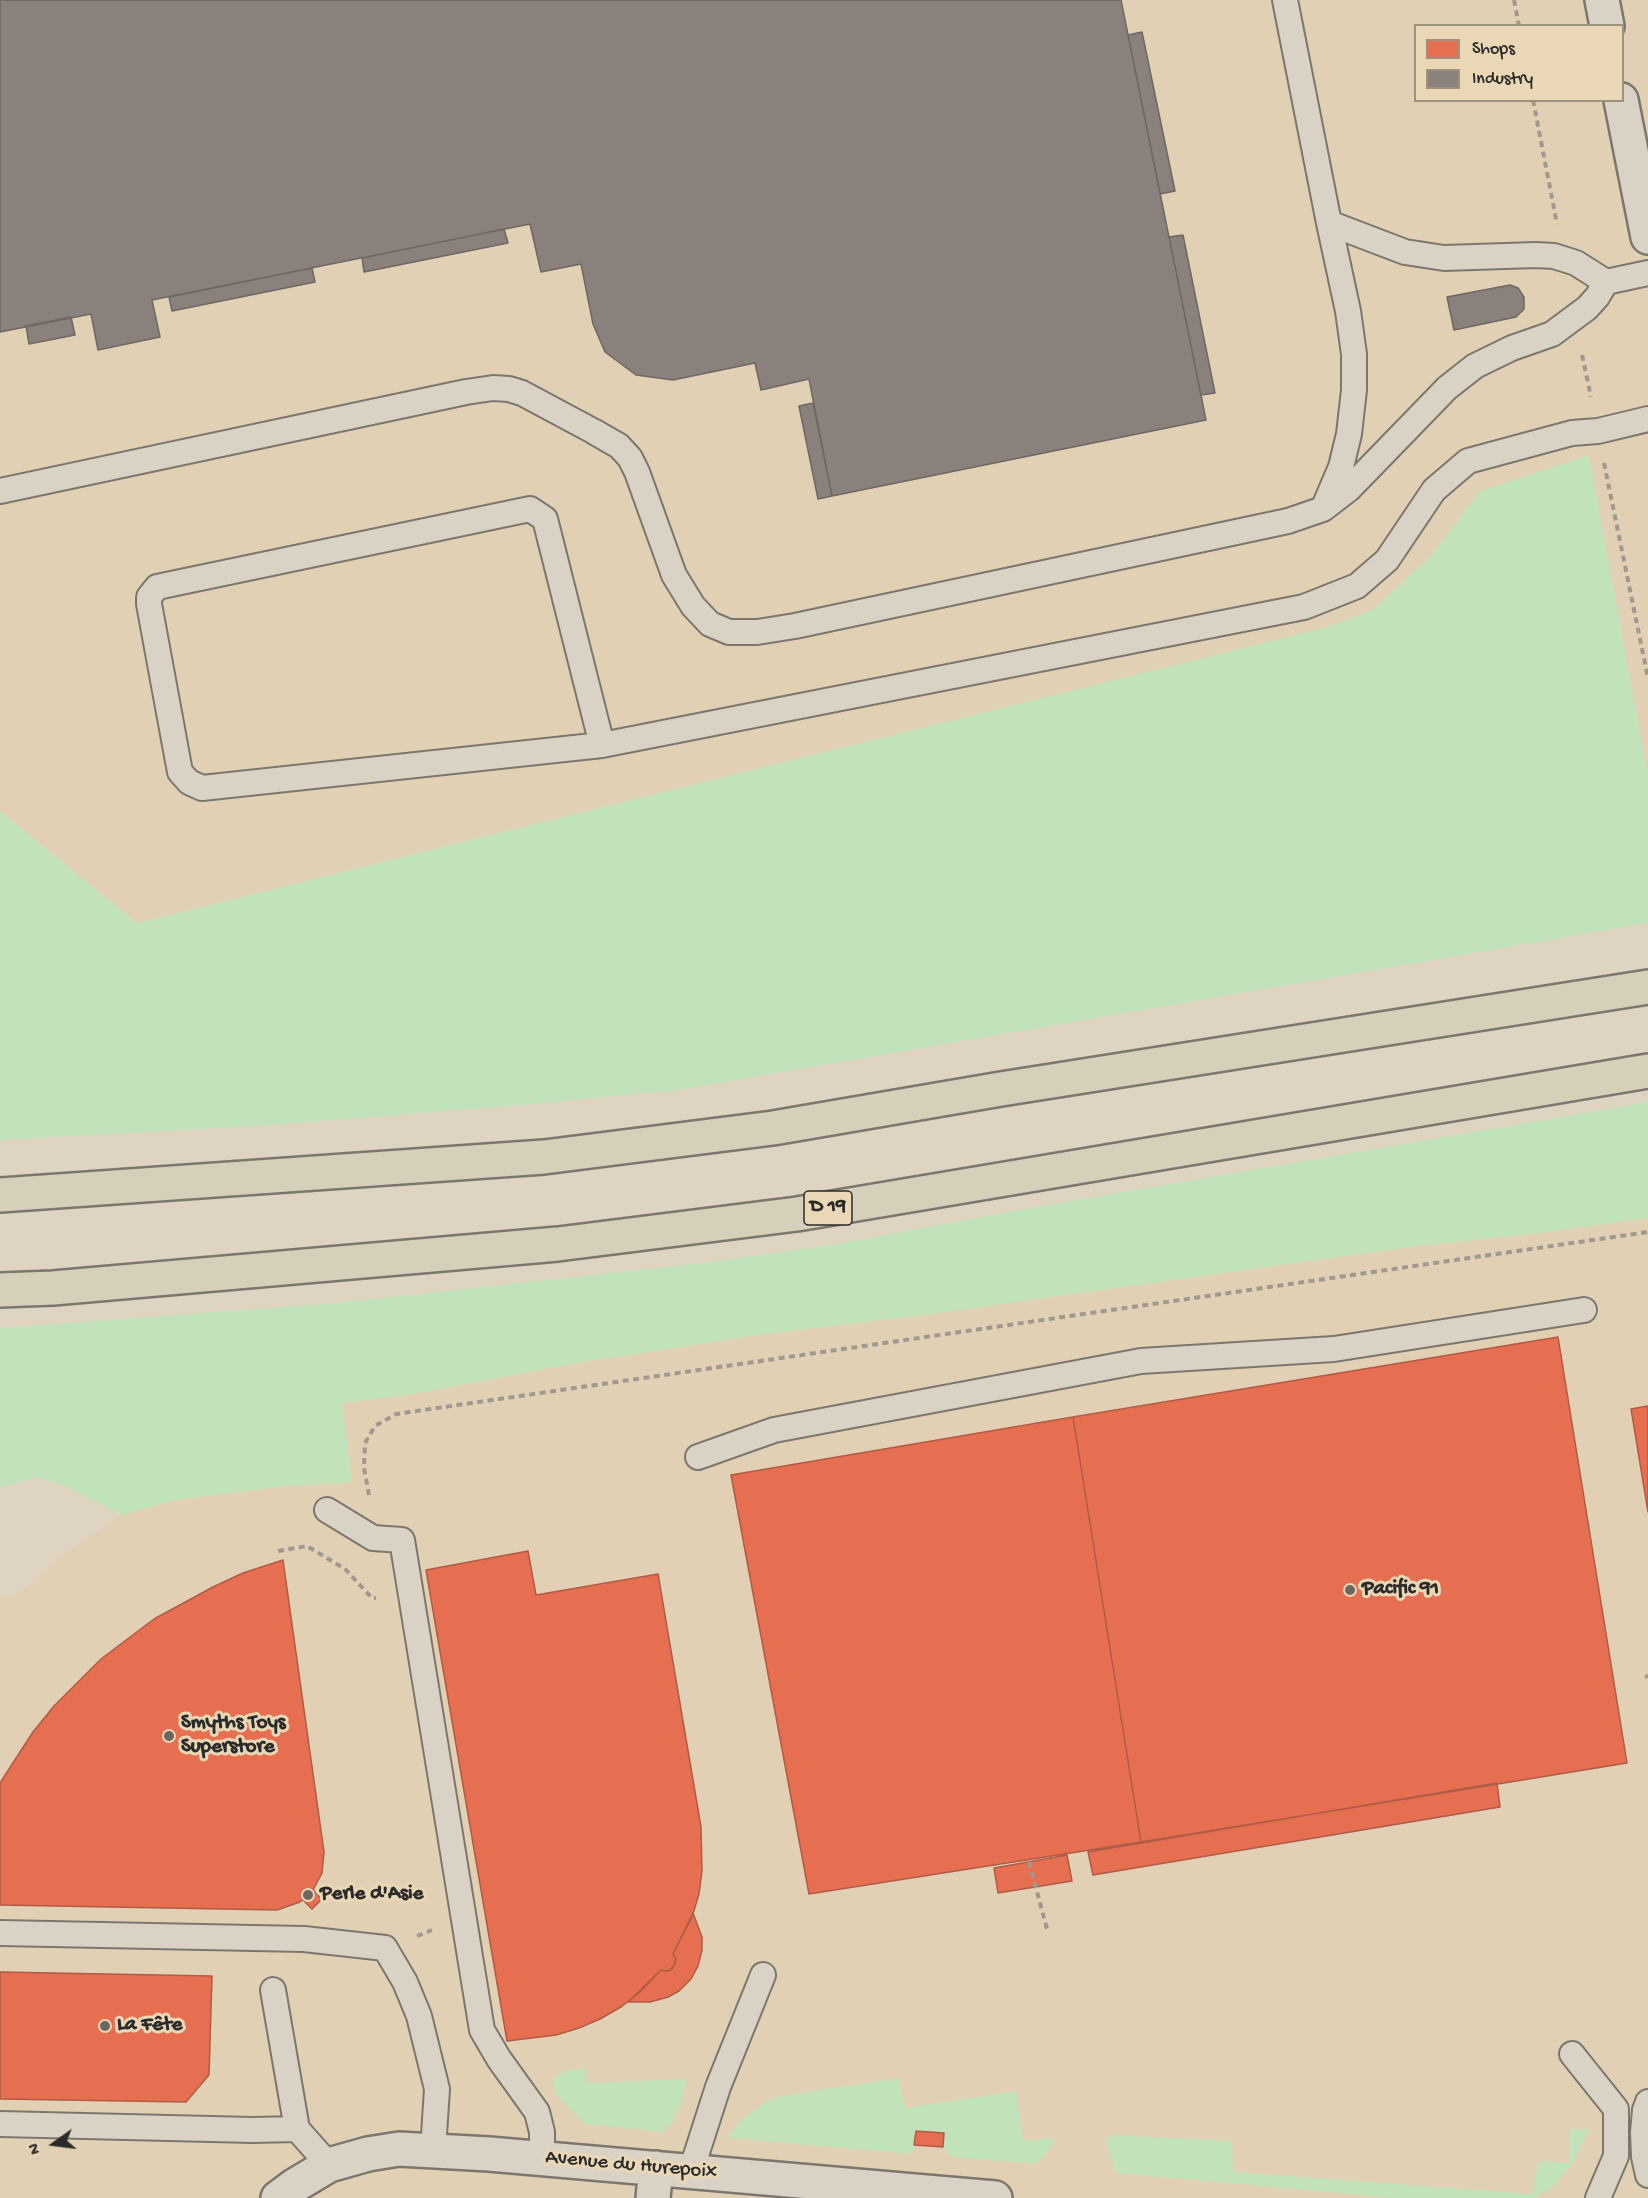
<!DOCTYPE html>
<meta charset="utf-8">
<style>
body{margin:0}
#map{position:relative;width:1648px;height:2198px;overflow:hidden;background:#ded4c1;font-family:"Gochi Hand",sans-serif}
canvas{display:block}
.legend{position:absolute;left:1414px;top:24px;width:210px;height:78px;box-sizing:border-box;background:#ead7b5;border:2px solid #9e927e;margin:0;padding:8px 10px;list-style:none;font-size:18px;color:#2b2b2b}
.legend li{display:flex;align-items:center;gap:12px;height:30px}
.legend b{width:30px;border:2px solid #9e927e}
.north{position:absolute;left:24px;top:2114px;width:60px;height:60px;-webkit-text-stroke:4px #ead7b5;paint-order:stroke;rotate:256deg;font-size:16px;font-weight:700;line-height:24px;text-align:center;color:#2b2b2b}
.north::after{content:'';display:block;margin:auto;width:21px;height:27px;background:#2b2b2b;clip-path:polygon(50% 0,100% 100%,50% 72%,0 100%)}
</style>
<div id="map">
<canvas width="1648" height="2198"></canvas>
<ul class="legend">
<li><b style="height:16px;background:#e76f51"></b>Shops</li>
<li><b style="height:16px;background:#8a817c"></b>Industry</li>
</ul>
<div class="north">N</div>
</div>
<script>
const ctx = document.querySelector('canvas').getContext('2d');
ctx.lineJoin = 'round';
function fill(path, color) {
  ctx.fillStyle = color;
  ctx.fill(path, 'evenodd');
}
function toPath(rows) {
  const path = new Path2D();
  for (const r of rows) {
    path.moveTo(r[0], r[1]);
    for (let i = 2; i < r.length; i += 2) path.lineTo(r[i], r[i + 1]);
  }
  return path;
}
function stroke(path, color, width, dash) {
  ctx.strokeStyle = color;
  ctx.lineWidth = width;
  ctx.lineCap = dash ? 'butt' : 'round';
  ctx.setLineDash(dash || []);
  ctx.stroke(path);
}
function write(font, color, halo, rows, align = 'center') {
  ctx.font = font + ' "Gochi Hand",sans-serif';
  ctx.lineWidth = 6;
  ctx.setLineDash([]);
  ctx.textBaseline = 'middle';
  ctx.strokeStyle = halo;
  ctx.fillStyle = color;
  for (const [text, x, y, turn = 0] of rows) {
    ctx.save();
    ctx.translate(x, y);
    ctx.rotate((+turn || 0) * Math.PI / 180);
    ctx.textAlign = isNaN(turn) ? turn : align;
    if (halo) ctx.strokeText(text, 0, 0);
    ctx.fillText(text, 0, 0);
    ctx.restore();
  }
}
fill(toPath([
 [0,0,1648,0,1648,776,1589,456,1480,491,1430,557,1372,610,1327,627,137,923,0,811],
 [1416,26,1622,26,1622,100,1416,100],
 [1648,1218,1648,2198,0,2198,0,1596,16,1595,68,1551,121,1515,176,1500,287,1486,352,1482,342,1403,408,1395,583,1362,759,1335,924,1315,1410,1247,1540,1233]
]), '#e2d0b4');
fill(toPath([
 [1589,455,1648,776,1648,923,678,1090,534,1104,258,1126,0,1140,0,811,137,923,1327,627,1372,610,1430,557,1480,491],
 [1648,1102,1648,1218,1540,1233,1410,1247,924,1315,759,1335,583,1362,408,1395,342,1403,352,1482,287,1486,176,1500,121,1515,68,1487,35,1477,15,1484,0,1487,0,1328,336,1303,703,1263,825,1246,1036,1207],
 [586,2068,587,2083,687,2079,682,2102,671,2124,663,2132,585,2124,556,2094,553,2083,557,2075,564,2071],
 [899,2078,905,2108,1016,2091,1023,2141,1055,2138,1050,2149,1037,2164,951,2157,943,2147,944,2133,916,2131,912,2154,728,2138,735,2127,745,2117,766,2102,780,2096],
 [1570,2129,1589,2129,1574,2162,1564,2174,1553,2187,1533,2198,1393,2198,1116,2173,1106,2142,1110,2135,1232,2141,1233,2172,1532,2194,1538,2161,1569,2163]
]), '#c2e2bc');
const shops = toPath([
 [1558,1337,1627,1763,1141,1842,1073,1417,1558,1337],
 [1648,1406,1648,1512,1631,1409,1648,1406],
 [1073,1417,1141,1842,809,1894,731,1475,1073,1417],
 [528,1551,536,1595,658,1574,701,1827,702,1871,699,1894,692,1917,673,1954,676,1959,673,1968,668,1971,661,1970,639,1993,621,2007,600,2019,579,2028,556,2035,507,2041,426,1570,528,1551],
 [283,1560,324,1852,322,1873,313,1890,300,1902,277,1910,0,1905,0,1783,33,1732,54,1706,101,1659,154,1619,213,1587,243,1573,283,1560],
 [1497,1783,1500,1807,1093,1875,1088,1852,1497,1783],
 [1067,1855,1072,1881,998,1893,994,1868,1067,1855],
 [313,1890,322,1899,312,1909,303,1900,313,1890],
 [693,1913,702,1937,702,1950,698,1966,691,1979,679,1991,668,1997,650,2002,628,2002,661,1970,668,1971,674,1966,676,1959,673,1954,693,1913],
 [0,1972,212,1976,209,2075,186,2102,0,2099,0,1972],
 [916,2131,944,2133,943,2147,914,2145,916,2131]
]);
fill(shops, '#e76f51');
stroke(shops, '#af5b46', 1.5);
const industry = toPath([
 [0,0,1121,0,1206,420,832,496,809,379,761,390,755,363,673,380,636,375,605,352,593,324,581,264,541,272,530,224,152,300,160,337,98,350,91,314,0,332,0,0],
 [1142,32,1175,191,1160,194,1128,35,1142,32],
 [504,229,508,243,364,272,362,258,504,229],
 [1183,235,1215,393,1201,395,1169,237,1183,235],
 [312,268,315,282,172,311,169,297,312,268],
 [1510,285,1518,288,1524,297,1524,309,1516,317,1454,330,1447,297,1510,285],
 [71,317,75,335,29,344,26,326,71,317],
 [813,403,832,496,818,499,799,406,813,403]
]);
fill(industry, '#8a817c');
stroke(industry, '#6e6764', 1.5);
const service = toPath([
 [1606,282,1648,273],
 [0,491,466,392,493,388,509,389,522,393,593,431,619,446,630,458,637,472,674,575,693,606,710,624,729,632,757,632,795,626,1288,521,1323,509,1349,489,1447,388,1475,366,1512,348,1552,334,1587,308,1597,297,1606,282,1576,263,1554,256,1536,255,1444,258,1405,252,1329,223,1285,0],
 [1324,507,1341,467,1349,434,1354,390,1354,354,1348,311,1329,223],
 [602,745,545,519,530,509,157,587,149,597,149,604,180,772,189,782,202,788,602,745,1304,607,1357,586,1387,560,1434,490,1468,461,1572,433,1598,431,1648,419],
 [698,1457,774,1430,1141,1361,1334,1349,1584,1310],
 [327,1510,373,1538,402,1540,482,2030,499,2059,537,2112,542,2132,542,2159],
 [0,1933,304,1939,385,1948,405,1982,419,2016,437,2089,433,2150],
 [273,1990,297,2129,329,2165],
 [1572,2054,1616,2109,1616,2156,1598,2198],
 [1648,2102,1645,2110,1643,2132,1644,2157,1648,2175],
 [0,2124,253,2130,297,2129],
 [691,2171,718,2087,763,1975]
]);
const minor = toPath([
 [1602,0,1607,26],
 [1621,100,1648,237],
 [278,2198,294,2186,329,2165,368,2154,399,2149,489,2154,995,2198],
 [653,2198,656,2168]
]);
const primary = toPath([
 [0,1195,544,1157,773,1128,1001,1089,1648,987],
 [0,1290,53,1288,558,1244,797,1214,1648,1071]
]);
stroke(service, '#7c776e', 28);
stroke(minor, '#7c776e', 38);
stroke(primary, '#7c776e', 38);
stroke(toPath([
 [1514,0,1519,26],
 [1533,100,1557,224],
 [1582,355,1591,397],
 [1604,463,1648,678],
 [369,1495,364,1468,365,1443,375,1426,396,1414,1648,1232],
 [278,1551,307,1546,345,1569,372,1598,376,1598],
 [1645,1677,1648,1676],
 [1029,1862,1047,1929],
 [417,1936,432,1930]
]), '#9f9991', 4, [6, 4.5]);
stroke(service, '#dad2c5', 24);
stroke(minor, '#dad2c5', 33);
stroke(primary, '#d6d0bb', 33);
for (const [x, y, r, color] of [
 [1350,1590,6,"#6a6660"],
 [169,1736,6,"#6a6660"],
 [308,1895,6,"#6a6660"],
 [105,2026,6,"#6a6660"]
]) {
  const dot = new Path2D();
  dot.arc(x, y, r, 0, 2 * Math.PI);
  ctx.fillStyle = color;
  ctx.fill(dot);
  stroke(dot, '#ead7b5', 2);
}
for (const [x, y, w] of [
 [828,1208,48]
]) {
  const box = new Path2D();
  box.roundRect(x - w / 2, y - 17, w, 34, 4.5);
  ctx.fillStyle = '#ead7b5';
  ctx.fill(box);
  stroke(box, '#2b2b2b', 1.5);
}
write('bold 20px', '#2b2b2b', null, [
 ["D 19",828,1208]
]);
write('bold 21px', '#2b2b2b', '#ead7b5', [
 ["Pacific 91",1362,1590],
 ["Smyths Toys",181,1724],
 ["Superstore",181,1748],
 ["Perle d'Asie",320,1895],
 ["La Fête",117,2026]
], 'left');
write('21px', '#2b2b2b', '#ead7b5', [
 ["Avenue du Hurepoix",631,2166,5]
]);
</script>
